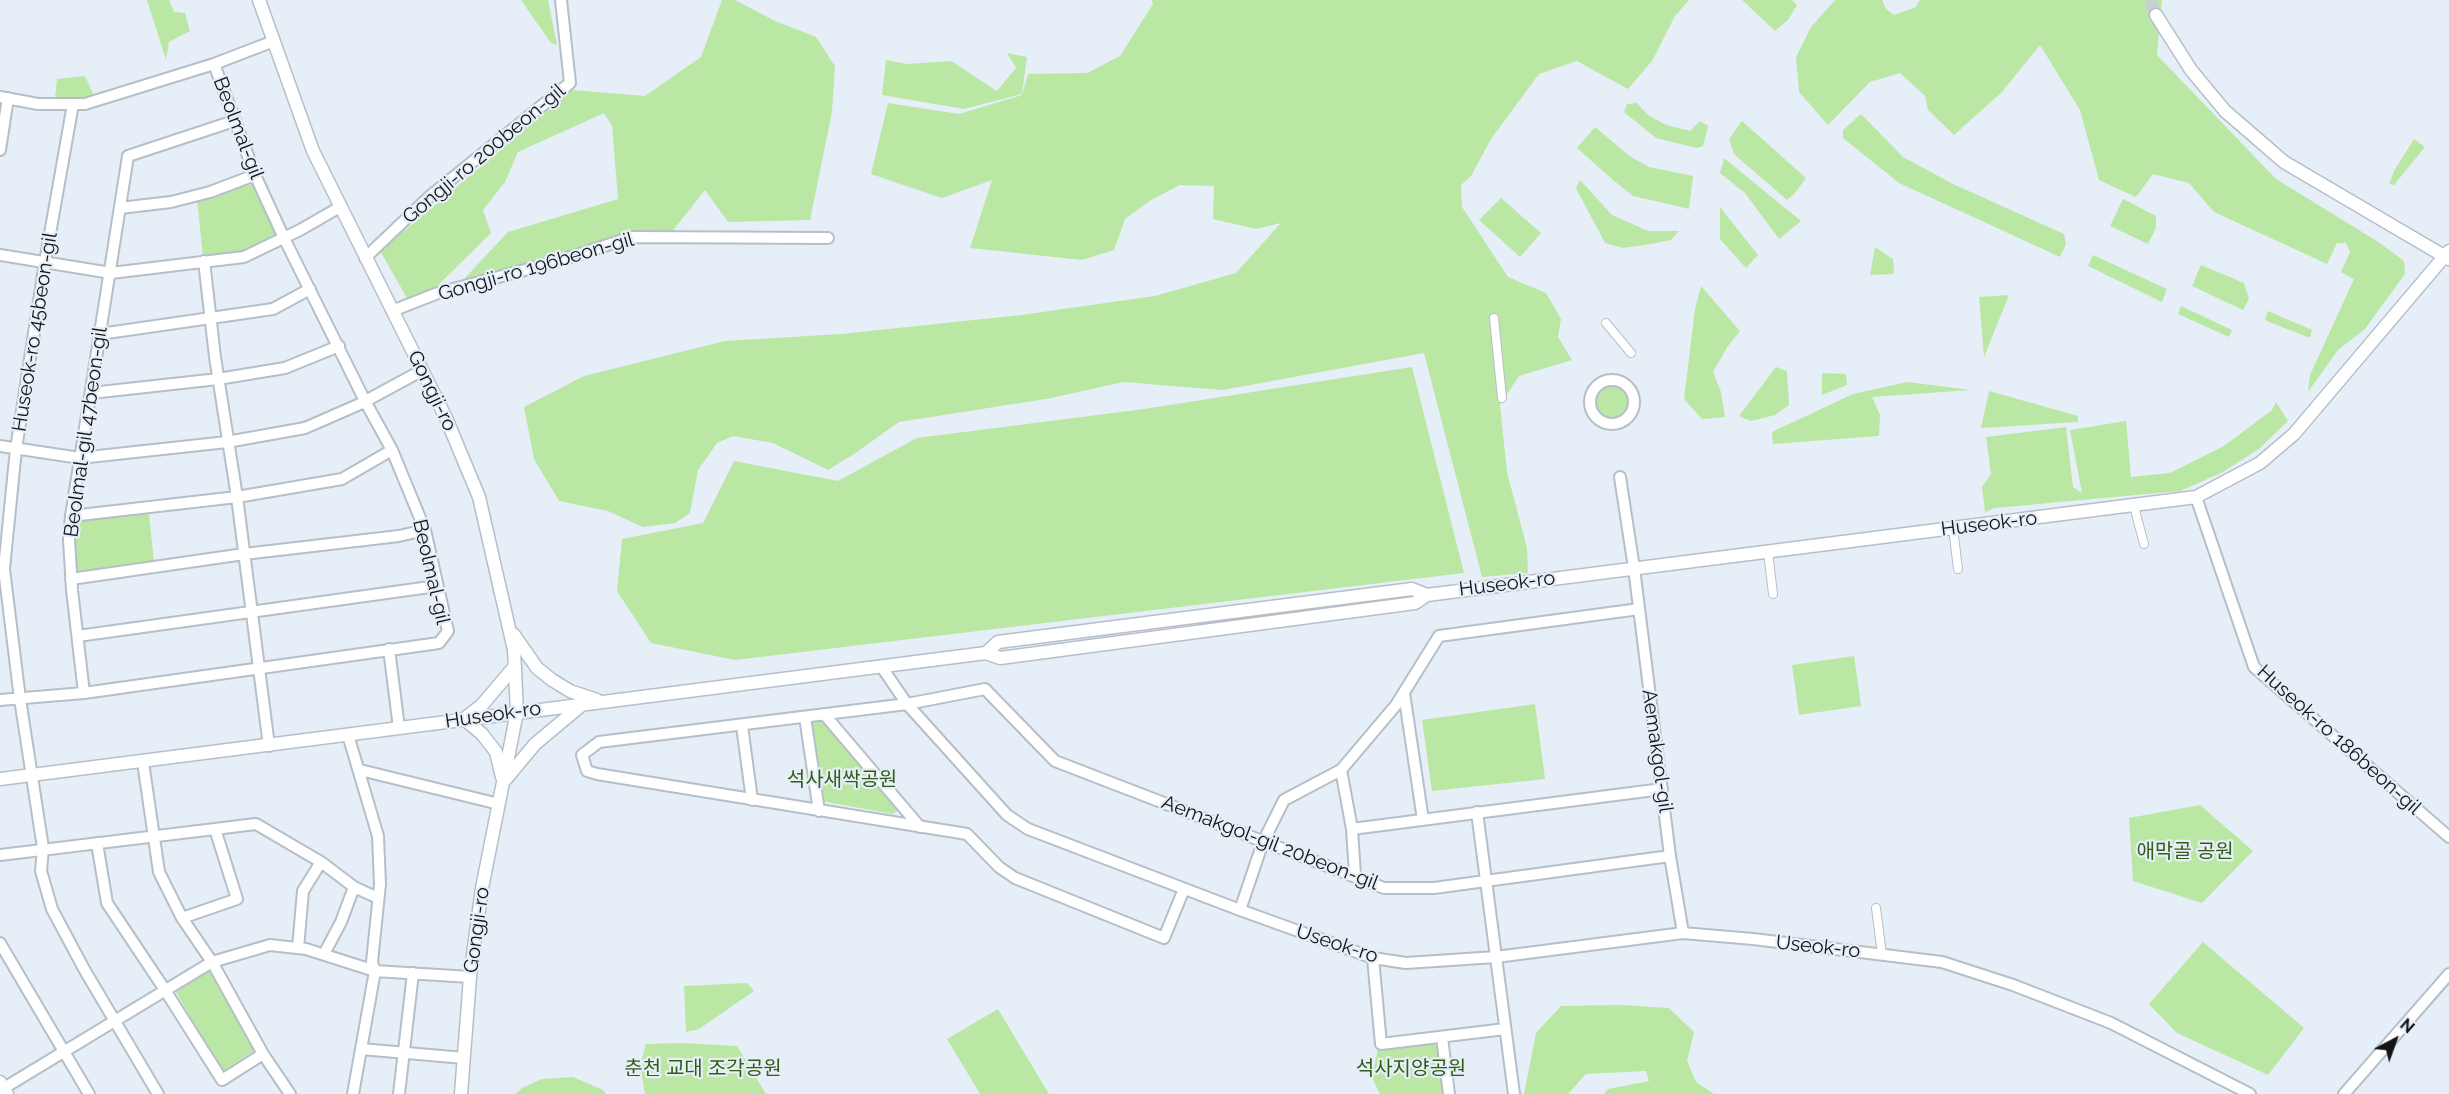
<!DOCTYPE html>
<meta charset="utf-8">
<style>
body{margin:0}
#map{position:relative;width:2449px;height:1094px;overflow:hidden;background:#e6eff8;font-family:Raleway,sans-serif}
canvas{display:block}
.north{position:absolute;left:2365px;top:1010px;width:60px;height:60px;-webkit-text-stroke:4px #e6eff8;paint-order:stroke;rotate:41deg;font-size:16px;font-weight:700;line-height:24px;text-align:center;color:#111518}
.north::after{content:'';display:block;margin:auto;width:21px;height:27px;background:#111518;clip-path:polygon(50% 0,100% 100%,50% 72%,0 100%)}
</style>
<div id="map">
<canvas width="2449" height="1094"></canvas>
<div class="north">N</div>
</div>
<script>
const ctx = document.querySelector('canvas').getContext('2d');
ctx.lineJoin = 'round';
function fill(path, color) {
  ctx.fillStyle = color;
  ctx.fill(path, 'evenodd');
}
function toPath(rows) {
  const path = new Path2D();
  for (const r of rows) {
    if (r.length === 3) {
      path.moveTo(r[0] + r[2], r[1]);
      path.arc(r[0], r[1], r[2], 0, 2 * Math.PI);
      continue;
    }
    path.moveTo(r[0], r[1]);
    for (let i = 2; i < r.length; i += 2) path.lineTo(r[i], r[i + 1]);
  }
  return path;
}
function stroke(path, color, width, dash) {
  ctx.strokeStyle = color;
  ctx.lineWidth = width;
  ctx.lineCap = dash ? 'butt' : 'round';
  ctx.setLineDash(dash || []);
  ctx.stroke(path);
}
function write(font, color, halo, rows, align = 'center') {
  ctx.font = font + ' Raleway,"Noto Sans KR",sans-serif';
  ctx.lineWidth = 4.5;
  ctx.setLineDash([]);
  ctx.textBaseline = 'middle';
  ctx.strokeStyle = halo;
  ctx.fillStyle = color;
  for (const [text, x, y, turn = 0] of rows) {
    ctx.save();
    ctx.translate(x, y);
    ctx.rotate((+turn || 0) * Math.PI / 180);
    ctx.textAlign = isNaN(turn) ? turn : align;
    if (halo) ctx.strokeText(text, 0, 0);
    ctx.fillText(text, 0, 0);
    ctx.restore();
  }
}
fill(toPath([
 [147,0,169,0,174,12,185,13,190,31,169,42,166,60],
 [521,0,548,0,557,45,551,43],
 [722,0,735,0,775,21,816,37,835,66,832,112,810,220,728,222,705,190,667,238,634,242,449,295,508,232,618,199,612,126,604,113,518,152,505,182,483,210,491,233,424,299,411,305,380,251,572,90,645,96,701,57],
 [1152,0,1689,0,1675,16,1652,61,1628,89,1577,61,1539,74,1491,139,1471,176,1461,185,1462,207,1508,277,1546,293,1561,319,1558,337,1572,360,1519,376,1500,405,1507,472,1527,548,1528,573,1482,577,1424,353,1223,390,1123,382,1052,398,899,422,854,454,828,470,773,443,733,436,717,443,698,470,690,513,675,523,643,527,608,511,559,501,534,459,524,407,584,376,725,341,841,334,1021,315,1155,296,1236,273,1281,223,1256,229,1213,219,1214,186,1180,185,1151,200,1125,219,1114,250,1082,260,970,248,992,180,942,198,871,174,888,103,959,114,1022,95,1028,74,1087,73,1120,56,1153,4],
 [1742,0,1792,0,1797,5,1788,20,1775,31],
 [1835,0,1882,0,1886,9,1894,15,1916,7,1920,0,2162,0,2157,55,2276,179,2380,243,2404,261,2405,274,2365,329,2338,350,2308,392,2310,375,2354,279,2341,272,2350,252,2346,243,2337,243,2327,264,2214,212,2189,183,2153,174,2136,197,2099,180,2080,110,2040,45,2002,92,1954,135,1928,110,1925,96,1900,73,1870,82,1828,125,1799,92,1796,57,1811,27],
 [1007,53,1027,57,1022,94,964,109,882,95,886,60,907,64,951,61,997,91,1016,68],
 [85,76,96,100,77,111,54,107,57,79],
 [1637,103,1648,115,1666,125,1690,131,1700,121,1708,126,1703,146,1697,148,1656,138,1624,112,1627,104],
 [1861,114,1903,157,1953,184,2064,234,2066,244,2060,257,1899,183,1843,138,1843,130],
 [1742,121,1806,178,1794,194,1787,200,1734,154,1729,139],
 [1595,127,1631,157,1649,167,1693,176,1689,209,1633,196,1613,180,1577,148],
 [2414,139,2425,147,2394,185,2389,184,2394,171],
 [1724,158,1801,221,1779,239,1745,193,1720,173],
 [1580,180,1612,215,1648,231,1679,231,1671,240,1651,244,1623,248,1605,243,1576,188],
 [252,184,279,240,236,257,203,257,197,199],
 [1501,198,1541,233,1520,257,1479,220],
 [2123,199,2156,216,2156,228,2148,244,2110,226],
 [1720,207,1758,255,1746,268,1720,239],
 [1875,247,1893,259,1894,274,1870,275],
 [2093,255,2167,289,2162,302,2088,266],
 [2201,265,2244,283,2249,299,2243,310,2192,286],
 [1701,286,1740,331,1728,346,1713,372,1721,392,1725,417,1702,419,1684,399,1695,309],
 [2009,295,1984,357,1979,297],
 [2181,306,2232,330,2229,337,2178,314],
 [2268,311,2312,330,2310,338,2269,322,2265,319],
 [1412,367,1464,573,735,660,651,643,617,591,622,539,703,523,734,461,838,481,917,438,1144,409],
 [1776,367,1787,371,1789,405,1775,415,1751,421,1739,416],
 [1822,373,1846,374,1847,385,1822,395],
 [1907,382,1971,390,1872,397,1880,415,1879,436,1773,444,1772,432,1853,394],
 [1613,404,18],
 [1989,391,2078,416,2078,422,1981,428],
 [2276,402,2288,421,2259,449,2221,473,2180,491,1995,508,1985,512,1982,487,1991,474,1986,437,2066,427,2073,487,2082,493,2070,430,2126,421,2131,477,2170,473,2224,446,2272,410],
 [149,514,154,563,77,574,72,545,75,521],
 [1854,656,1861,706,1799,715,1792,665],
 [1535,704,1545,779,1432,791,1422,720],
 [820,720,899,809,893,814,821,801,809,725],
 [2200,805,2253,851,2202,903,2133,881,2129,818],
 [2203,942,2304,1028,2268,1075,2177,1033,2149,1004],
 [208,969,255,1050,222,1072,176,992],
 [747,983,754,991,699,1029,686,1032,684,986],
 [1620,1005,1669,1008,1694,1032,1687,1061,1696,1082,1714,1094,1604,1094,1608,1089,1649,1081,1646,1071,1586,1074,1568,1094,1524,1094,1536,1033,1561,1006],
 [998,1009,1049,1094,980,1094,947,1039],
 [1432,1042,1438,1047,1444,1094,1380,1094,1372,1078,1378,1048],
 [682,1043,737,1046,766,1094,645,1094,640,1065,646,1044],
 [573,1077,603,1090,606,1094,515,1094,522,1088,542,1079]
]), '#bae7a4');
stroke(toPath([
 [2150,0,2156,15]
]), '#c6ced6', 12, [12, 6]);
const pedestrian = toPath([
 [1494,318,1502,398],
 [1606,323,1631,353],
 [2134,506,2144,544],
 [1953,528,1958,569],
 [1768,552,1773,594],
 [1876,908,1882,954]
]);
const minor = toPath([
 [0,97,38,104,85,104,214,64,274,41],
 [73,104,45,262,16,449,4,569,20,699,43,848,41,871,52,909,84,969,158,1094],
 [0,150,8,98],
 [120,208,171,202,210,192,255,175],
 [0,255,111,273,244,257,300,230,340,207],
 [365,258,429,197,570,83,561,0],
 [204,261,215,357,237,497,269,746],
 [392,311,438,293,555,262,632,237,828,238],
 [100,334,273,309,310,289],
 [1612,402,22],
 [91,393,218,379,285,368,339,346],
 [0,446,80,458,227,442,305,428,360,404,421,371],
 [1620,477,1634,568,1670,856,1683,933],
 [2196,497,2254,667,2449,837],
 [71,516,237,497,342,479,392,450],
 [71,579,244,554,399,536,425,530],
 [78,636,437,586],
 [389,649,399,728],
 [881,666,907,704,1007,815,1028,829,1240,910,1373,958,1406,963,1496,957,1683,933,1753,939,1942,962,2013,985,2111,1023,2250,1094],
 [84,693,72,590,69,539,71,516,128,156,234,121],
 [1404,693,1423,820],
 [0,700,84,693,439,643,448,631,425,530,392,450,365,401,284,238,255,175,214,64],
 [824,714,920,827],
 [805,717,819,811],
 [742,726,752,800],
 [348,735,378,836,380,884,372,962,375,971,353,1094],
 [143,762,159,872,182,918,212,962,263,1054,290,1094],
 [360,770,499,804],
 [1341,770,1352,829,1355,875],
 [1477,812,1514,1094],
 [1352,829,1662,789],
 [97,843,107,903,165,990,222,1080,263,1054],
 [0,855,256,824,321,862,354,887,378,898],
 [1184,889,1164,938,1015,878,999,867,967,834,597,774,587,771,582,755,599,742,907,704,985,689,1055,761,1384,888,1434,888,1670,856],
 [1240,910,1263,842,1284,800,1341,770,1396,705,1439,636,1639,609],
 [182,918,237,899,215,829],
 [0,943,89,1094],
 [298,948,303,891,321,862],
 [324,954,341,922,354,887],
 [1373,958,1381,1044,1505,1029],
 [1442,1037,1449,1094],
 [361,1049,464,1058],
 [4,1088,212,962,270,945,306,949,375,971,470,977],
 [399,1094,413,973],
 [2344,1094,2449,974]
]);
const tertiary = toPath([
 [259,0,313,151,446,418,479,497,514,650,517,712,482,888,470,977,461,1094],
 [2156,15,2191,70,2225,111,2284,162,2449,259],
 [514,635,537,668,552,680,570,691,597,700],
 [986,653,998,642,1412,589,1427,595],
 [502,777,496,752,482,734,464,719,482,705,515,666],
 [0,779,986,653,1000,658,1415,603,1427,595,2196,497,2260,463,2294,434,2449,251],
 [506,779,535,744,583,704],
 [0,1082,7,1094]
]);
stroke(pedestrian, '#b6bfc7', 10);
stroke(minor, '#b6bfc7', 14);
stroke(tertiary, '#b6bfc7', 15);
stroke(pedestrian, '#fff', 8);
stroke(minor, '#fff', 10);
stroke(tertiary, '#fff', 12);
write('20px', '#111518', '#e6eff8', [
 ["Beolmal-gil",238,128,69],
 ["Gongji-ro 200beon-gil",484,154,-40],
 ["Gongji-ro 196beon-gil",536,267,-16],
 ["Huseok-ro 45beon-gil",35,332,-81],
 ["Gongji-ro",432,391,64],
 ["Beolmal-gil 47beon-gil",86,432,-82],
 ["Huseok-ro",1989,524,-7],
 ["Beolmal-gil",431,572,77],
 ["Huseok-ro",1507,584,-7],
 ["Huseok-ro",493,715,-8],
 ["Huseok-ro 186beon-gil",2339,740,42],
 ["Aemakgol-gil",1657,751,82],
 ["Aemakgol-gil 20beon-gil",1270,843,21],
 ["Gongji-ro",477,930,-82],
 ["Useok-ro",1337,944,18],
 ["Useok-ro",1818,947,6]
]);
write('20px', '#325d15', '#e6eff8', [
 ["석사새싹공원",842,780],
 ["애막골 공원",2185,852],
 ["춘천 교대 조각공원",703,1069],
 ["석사지양공원",1411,1069]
]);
</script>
